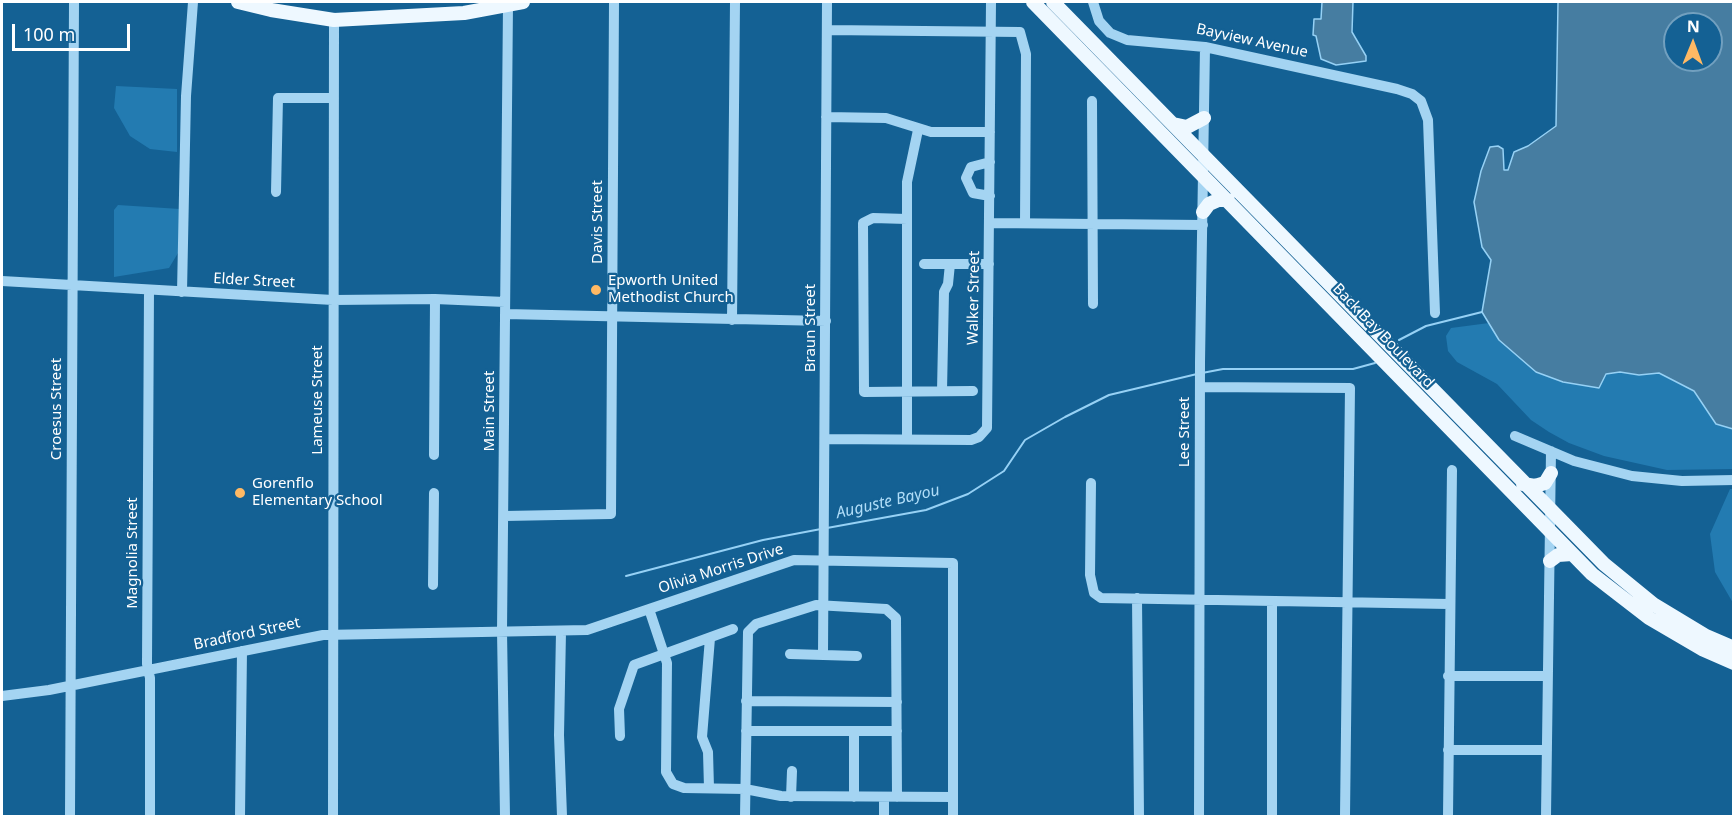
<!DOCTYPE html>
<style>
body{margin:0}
#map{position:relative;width:1735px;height:818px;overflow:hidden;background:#146194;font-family:"Noto Sans",sans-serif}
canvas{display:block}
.frame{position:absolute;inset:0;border:3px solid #fff;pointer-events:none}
.north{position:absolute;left:1663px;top:12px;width:60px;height:60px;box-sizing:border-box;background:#146194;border:2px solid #72a0bf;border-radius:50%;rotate:1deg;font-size:16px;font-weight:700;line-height:24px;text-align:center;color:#fff}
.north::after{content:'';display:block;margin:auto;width:21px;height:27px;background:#ffb964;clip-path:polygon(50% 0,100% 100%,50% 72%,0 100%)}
.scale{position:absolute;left:12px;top:24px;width:118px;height:27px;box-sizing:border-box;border:3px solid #fff;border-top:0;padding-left:8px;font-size:18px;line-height:21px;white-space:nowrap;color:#fff;-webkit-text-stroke:4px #146194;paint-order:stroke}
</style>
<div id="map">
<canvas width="1735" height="818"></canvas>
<div class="frame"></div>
<div class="north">N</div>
<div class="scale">100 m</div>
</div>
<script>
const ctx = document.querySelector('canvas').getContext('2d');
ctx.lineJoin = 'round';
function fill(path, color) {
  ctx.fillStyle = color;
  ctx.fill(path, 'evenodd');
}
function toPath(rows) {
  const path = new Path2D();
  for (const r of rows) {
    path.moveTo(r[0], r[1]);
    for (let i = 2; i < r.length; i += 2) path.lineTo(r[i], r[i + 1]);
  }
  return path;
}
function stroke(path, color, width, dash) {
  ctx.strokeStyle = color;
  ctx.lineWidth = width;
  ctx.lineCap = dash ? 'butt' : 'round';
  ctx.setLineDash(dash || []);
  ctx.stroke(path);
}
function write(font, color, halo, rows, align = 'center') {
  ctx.font = font + ' "Noto Sans",sans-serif';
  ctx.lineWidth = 4.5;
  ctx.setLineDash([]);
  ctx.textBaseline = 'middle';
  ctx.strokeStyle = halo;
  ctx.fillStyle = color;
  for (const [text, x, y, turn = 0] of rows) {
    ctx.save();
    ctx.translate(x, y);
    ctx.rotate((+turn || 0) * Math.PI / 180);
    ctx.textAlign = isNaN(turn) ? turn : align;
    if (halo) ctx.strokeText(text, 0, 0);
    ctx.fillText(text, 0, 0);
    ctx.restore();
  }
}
fill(toPath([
 [116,86,177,89,177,152,150,149,130,136,114,108],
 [118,205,180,209,178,253,169,268,114,277,114,210],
 [1489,323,1499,340,1536,372,1563,382,1601,379,1606,374,1620,372,1639,375,1659,373,1694,391,1716,424,1733,429,1733,469,1667,470,1604,456,1569,443,1549,432,1531,420,1497,384,1457,362,1448,351,1446,336,1451,328],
 [1730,489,1733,489,1733,603,1715,572,1710,534]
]), '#237bb1');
const water = toPath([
 [1322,2,1353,2,1352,32,1366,56,1366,61,1336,65,1321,59,1316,36,1313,35,1314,19,1321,19,1322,2],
 [1558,2,1733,2,1733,429,1716,424,1694,391,1659,373,1639,375,1620,372,1606,374,1599,388,1563,382,1536,372,1499,340,1482,312,1491,260,1482,247,1474,202,1481,171,1490,147,1498,146,1503,149,1504,170,1508,170,1514,152,1528,146,1556,126,1558,2],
 [1675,24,1711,24,1711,60,1675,60,1675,24]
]);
fill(water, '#467da1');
stroke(water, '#96d1f5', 1.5);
stroke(toPath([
 [1399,340,1426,326,1482,312],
 [1202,373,1223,369,1353,369,1375,363],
 [827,528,926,510,968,494,1004,471,1025,440,1065,417,1109,395,1197,374],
 [626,576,763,540,821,529]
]), '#96d1f5', 2);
stroke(toPath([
 [1093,2,1099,21,1110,33,1127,40,1205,47,1397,89,1412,94,1421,101,1428,120,1435,313],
 [827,30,1020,32,1026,54,1025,223],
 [1092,101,1093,304],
 [826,117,886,118,931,132,990,132],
 [276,192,278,98,334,98],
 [990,196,973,193,966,178,971,167,990,162],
 [907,219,873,218,863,223,864,392,973,391],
 [990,223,1203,225],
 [924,264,989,264],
 [2,281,333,300,435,299,505,302],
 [149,290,147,664,150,678,150,816],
 [182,292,186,96,193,2],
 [505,314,826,321],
 [732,320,735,2],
 [1200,387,1350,388,1345,816],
 [942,391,944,292,948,284,950,264],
 [1515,436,1574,461,1632,476,1682,481,1734,480],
 [825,439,971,440,979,437,987,428,991,2],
 [907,439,907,182,918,130],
 [434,455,435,299],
 [1091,483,1090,575,1094,593,1101,598,1449,604],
 [505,516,611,514,614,2],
 [433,585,434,493],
 [1137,598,1139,816],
 [649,609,667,663,666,772,673,784,684,788,745,789,781,796,953,797],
 [561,632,559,735,562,816],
 [790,654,857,656],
 [823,655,827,2],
 [1448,676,1547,676],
 [2,696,49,690,323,635,587,630,794,560,953,563,953,816],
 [746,701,897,702],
 [746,731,897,731],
 [620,736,619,709,634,665,733,629],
 [1448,750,1547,750],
 [709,788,708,752,702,737,710,638],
 [791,797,792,771],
 [854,797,854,731],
 [70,816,74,2],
 [240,816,242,651],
 [333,816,334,20],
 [505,816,502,631,508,5],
 [745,816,748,632,756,624,816,605,886,609,896,618,897,797],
 [884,816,884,797],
 [1199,816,1200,362,1205,47],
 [1272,816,1272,601],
 [1448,816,1452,470],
 [1546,816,1551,451]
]), '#a4d4f2', 10);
stroke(toPath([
 [238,2,271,10,334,20,464,13,523,2],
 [1033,2,1592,574,1649,618,1702,649,1734,663],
 [1053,2,1604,564,1653,604,1706,636,1734,648],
 [1173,124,1187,127,1204,118],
 [1203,212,1209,204,1218,200,1228,200],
 [1523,484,1535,486,1545,483,1551,473],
 [1550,561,1558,555,1572,554]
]), '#eef8ff', 14);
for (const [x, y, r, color] of [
 [596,290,6,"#ffb964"],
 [240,493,6,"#ffb964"]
]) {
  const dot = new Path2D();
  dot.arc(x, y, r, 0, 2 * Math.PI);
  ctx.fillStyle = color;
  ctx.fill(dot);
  stroke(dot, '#146194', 2);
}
write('15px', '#fff', '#146194', [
 ["Bayview Avenue",1252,41,12],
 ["Davis Street",598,222,-90],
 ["Elder Street",254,281,3],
 ["Walker Street",974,298,-89],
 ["Braun Street",811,328,-90],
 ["Back Bay Boulevard",1383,336,46],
 ["Lameuse Street",318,400,-90],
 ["Croesus Street",57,409,-90],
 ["Main Street",490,411,-90],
 ["Lee Street",1185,432,-90],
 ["Magnolia Street",133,553,-90],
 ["Olivia Morris Drive",721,569,-18],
 ["Bradford Street",247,634,-12]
]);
write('15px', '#fff', '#146194', [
 ["Epworth United",608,281],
 ["Methodist Church",608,298],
 ["Gorenflo",252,484],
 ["Elementary School",252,501]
], 'left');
write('italic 16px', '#b0ddf8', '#146194', [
 ["Auguste Bayou",888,502,-13]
]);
</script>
